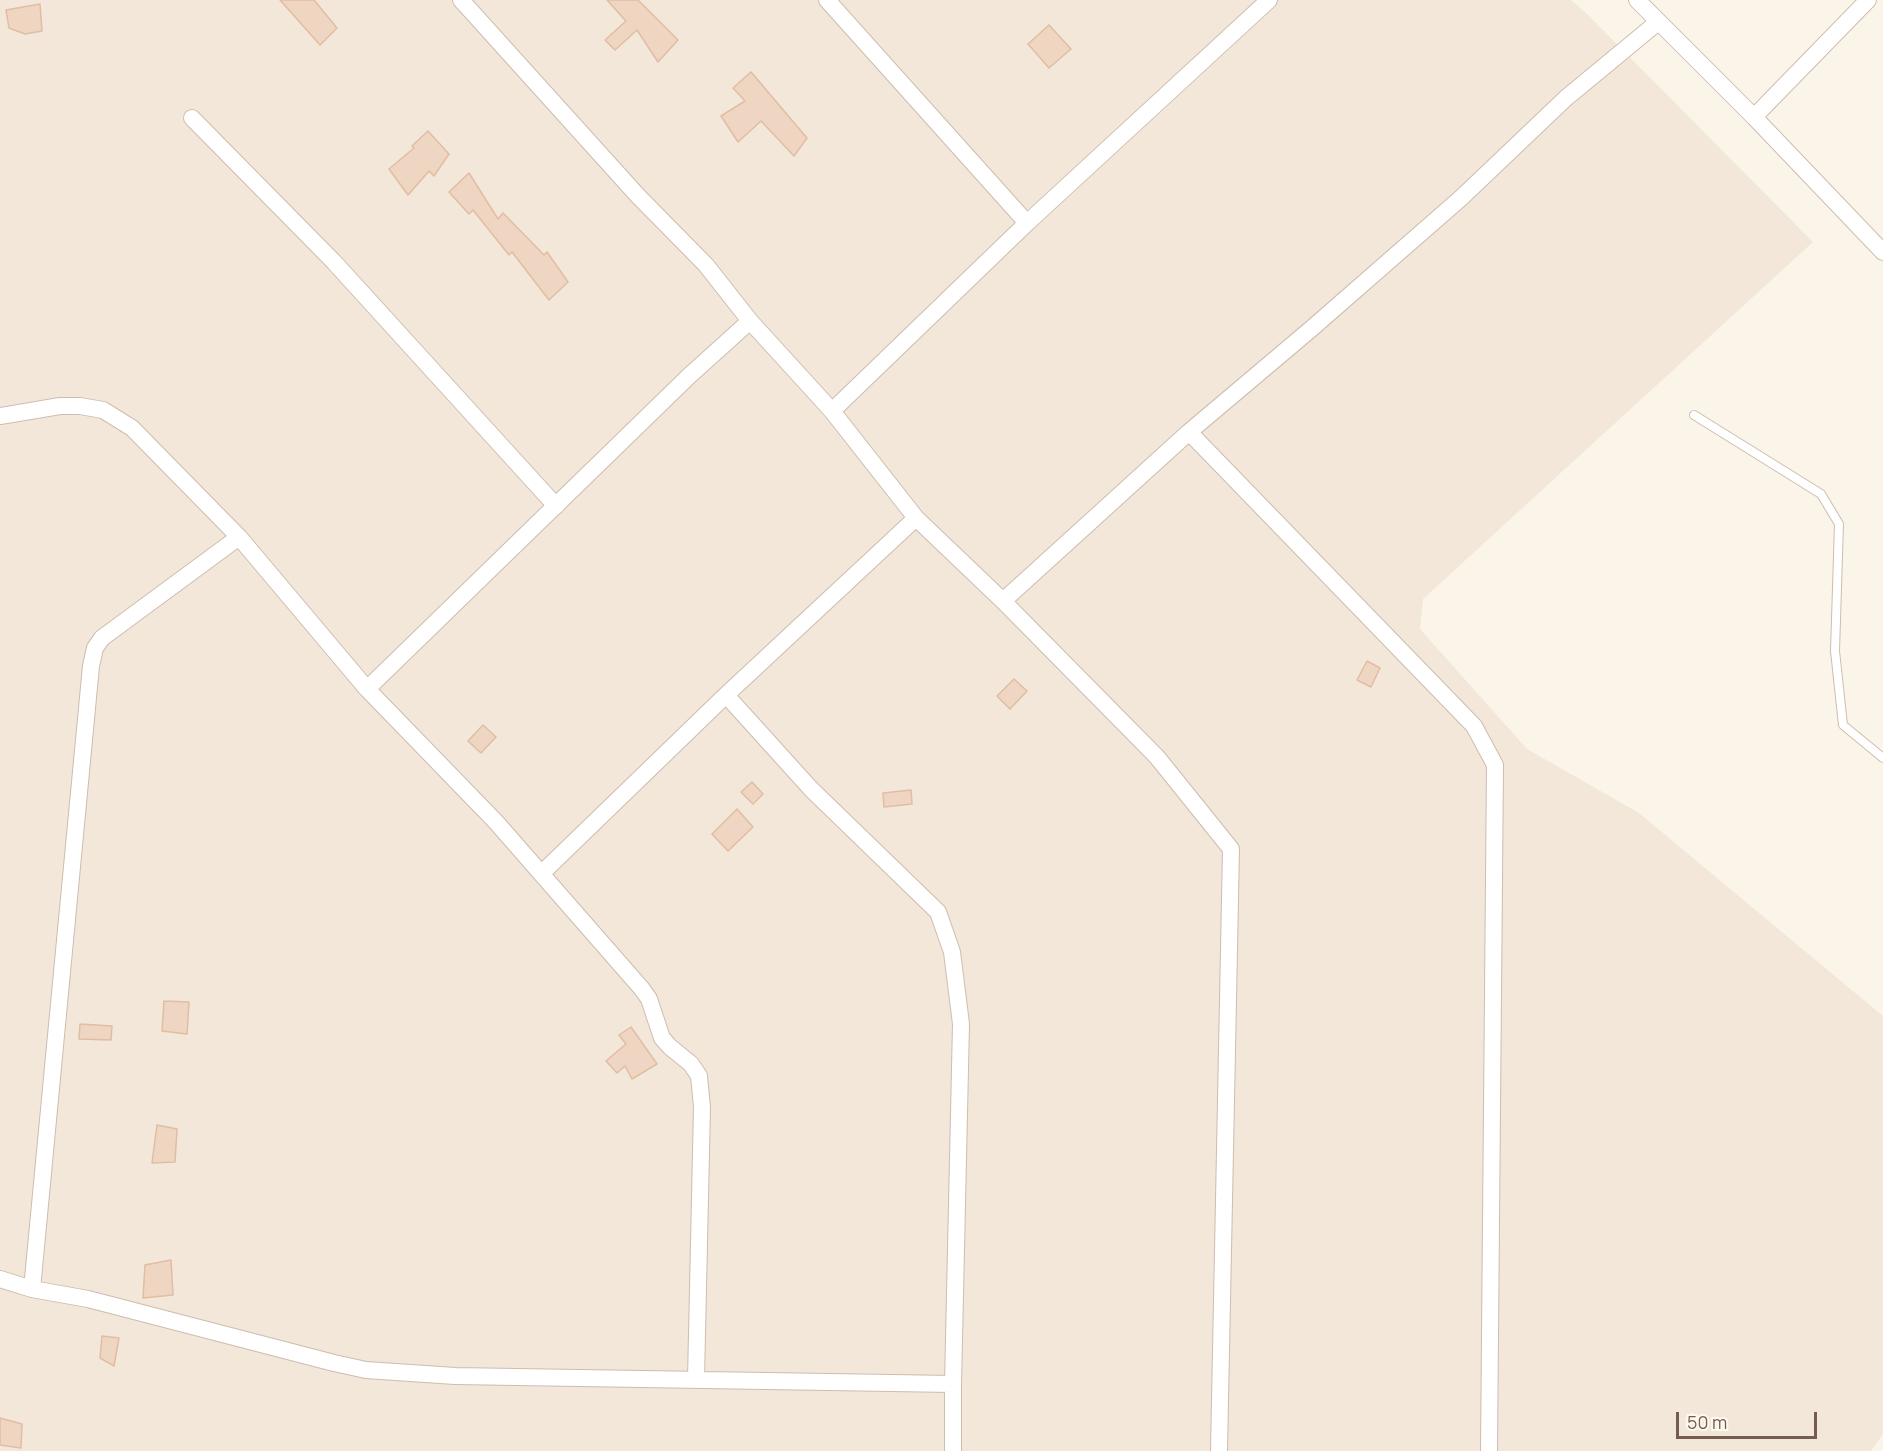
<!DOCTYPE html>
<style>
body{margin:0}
#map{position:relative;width:1883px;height:1451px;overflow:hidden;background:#fbf5e9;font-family:Manrope,sans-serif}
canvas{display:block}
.scale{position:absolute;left:1676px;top:1412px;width:141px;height:27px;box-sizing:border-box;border:3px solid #745d4e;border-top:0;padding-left:8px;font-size:18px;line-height:21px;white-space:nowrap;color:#745d4e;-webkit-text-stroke:4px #fef9ef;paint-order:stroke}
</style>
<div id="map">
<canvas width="1883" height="1451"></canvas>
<div class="scale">50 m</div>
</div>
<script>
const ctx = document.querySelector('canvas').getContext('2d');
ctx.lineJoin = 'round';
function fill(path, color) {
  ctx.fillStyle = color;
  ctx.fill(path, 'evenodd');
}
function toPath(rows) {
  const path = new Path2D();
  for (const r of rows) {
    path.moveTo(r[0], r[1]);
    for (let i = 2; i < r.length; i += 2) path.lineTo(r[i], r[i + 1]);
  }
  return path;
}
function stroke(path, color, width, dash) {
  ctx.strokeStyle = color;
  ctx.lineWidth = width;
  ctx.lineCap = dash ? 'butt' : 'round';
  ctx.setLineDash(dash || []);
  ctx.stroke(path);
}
fill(toPath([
 [0,0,1571,0,1584,11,1813,242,1423,599,1420,629,1527,749,1639,813,1883,1016,1883,1434,1871,1451,0,1451]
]), '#f2e7d8');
const building = toPath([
 [280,0,314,0,337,28,320,45,280,0],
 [607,0,638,0,678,40,658,62,637,30,615,50,605,40,626,21,607,0],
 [40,4,42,31,25,34,9,28,6,10,40,4],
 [1049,25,1071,49,1049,68,1028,44,1049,25],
 [751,72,807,138,794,156,761,121,738,142,721,116,745,101,733,88,751,72],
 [428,131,449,154,434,176,429,171,408,195,389,169,414,148,412,146,428,131],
 [469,173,498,219,503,213,544,255,547,252,568,282,549,300,512,252,509,255,473,210,469,214,449,192,469,173],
 [1367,661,1380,668,1371,687,1357,680,1367,661],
 [1014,679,1027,691,1010,709,997,696,1014,679],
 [483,725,496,737,481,753,468,741,483,725],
 [752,782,763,794,753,804,741,792,752,782],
 [911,790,912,804,884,807,883,793,911,790],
 [737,809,753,827,728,851,712,834,737,809],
 [164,1001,189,1002,187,1034,162,1031,164,1001],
 [80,1024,112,1026,111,1040,79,1039,80,1024],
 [631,1027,657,1064,632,1079,625,1066,617,1073,606,1061,626,1044,619,1035,631,1027],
 [157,1125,177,1129,175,1162,152,1163,157,1125],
 [171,1260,173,1295,143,1298,145,1265,171,1260],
 [102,1336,119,1338,114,1366,100,1358,102,1336],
 [0,1418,22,1424,21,1448,0,1445,0,1418]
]);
fill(building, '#efd6c2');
stroke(building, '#e1bda3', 1.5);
const lane = toPath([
 [1694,415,1821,494,1839,524,1835,651,1843,725,1883,758]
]);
const street = toPath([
 [461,0,638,196,706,265,750,321,832,411,916,518,1003,601,1157,757,1231,849,1219,1451],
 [827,0,1027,223],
 [1637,0,1754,117,1883,252],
 [1754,117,1868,0],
 [192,118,334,262,556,506],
 [832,411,1027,223,1269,0],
 [0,416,60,406,80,406,103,410,132,428,239,537,367,689,496,822,642,989,649,999,662,1038,670,1047,691,1064,699,1076,702,1107,696,1379],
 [1189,432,1474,726,1495,765,1489,1451],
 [1003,601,1189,432,1311,329,1461,198,1566,98,1658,22],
 [367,689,689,376,750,321],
 [726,695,811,789,938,912,952,952,961,1024,953,1384,953,1451],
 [542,873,726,695,916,518],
 [0,1279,32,1289,88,1299,334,1363,366,1370,455,1376,953,1384],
 [32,1289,91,666,95,648,102,638,239,537]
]);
stroke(lane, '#cdbdaf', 10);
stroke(street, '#cdbdaf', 18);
stroke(lane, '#fff', 8);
stroke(street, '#fff', 16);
</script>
